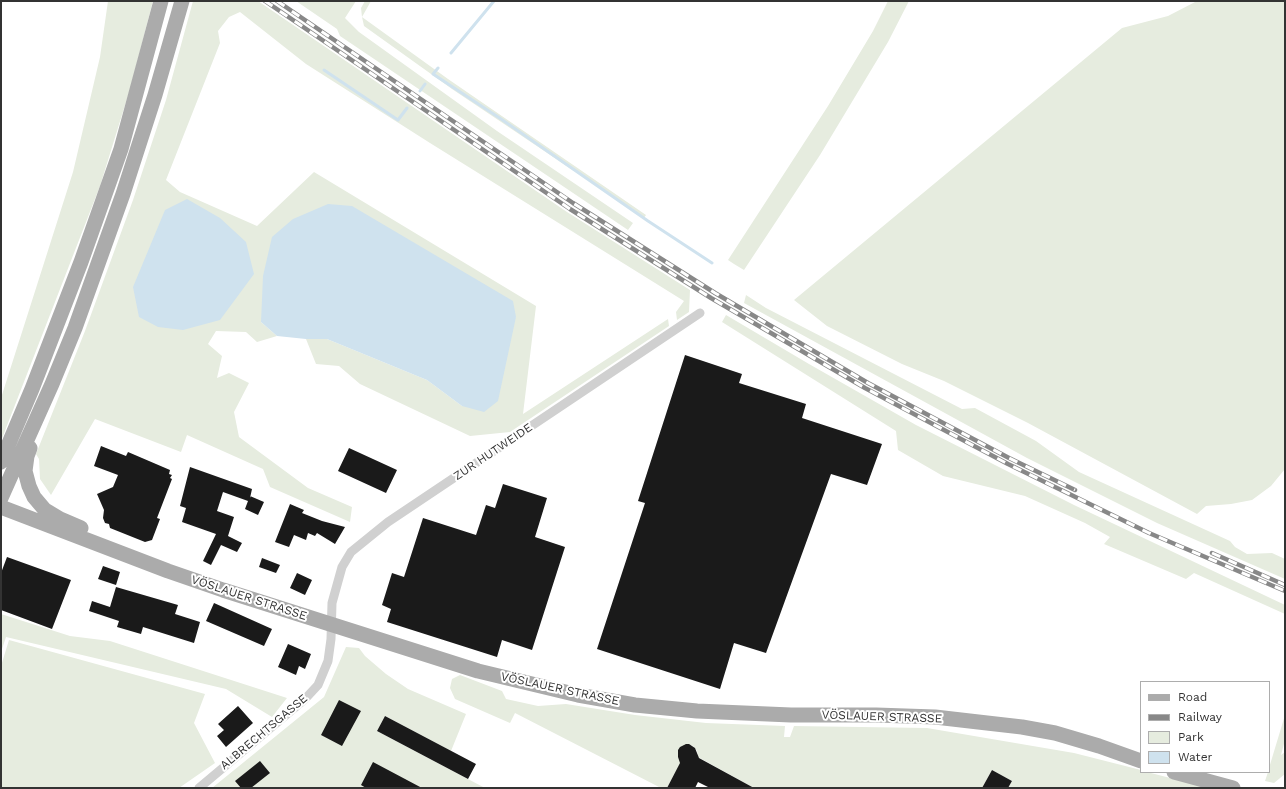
<!DOCTYPE html>
<meta charset="utf-8">
<style>
body{margin:0}
#map{position:relative;width:1286px;height:789px;overflow:hidden;background:#fff;font-family:"Work Sans",sans-serif}
canvas{display:block}
.frame{position:absolute;inset:0;border:2px solid #333;pointer-events:none}
.legend{position:absolute;left:1140px;top:681px;width:130px;height:92px;box-sizing:border-box;background:#fff;border:1px solid #adadad;margin:0;padding:5px 7px;list-style:none;font-size:12px;color:#333}
.legend li{display:flex;align-items:center;gap:8px;height:20px}
.legend b{width:20px;border:1px solid #adadad}
</style>
<div id="map">
<canvas width="1286" height="789"></canvas>
<div class="frame"></div>
<ul class="legend">
<li><b style="height:5px;background:#ababab"></b>Road</li>
<li><b style="height:5px;background:#888"></b>Railway</li>
<li><b style="height:11px;background:#e6ecdf"></b>Park</li>
<li><b style="height:11px;background:#cfe2ee"></b>Water</li>
</ul>
</div>
<script>
const ctx = document.querySelector('canvas').getContext('2d');
ctx.lineJoin = 'round';
function fill(path, color) {
  ctx.fillStyle = color;
  ctx.fill(path, 'evenodd');
}
function toPath(rows) {
  const path = new Path2D();
  for (const r of rows) {
    path.moveTo(r[0], r[1]);
    for (let i = 2; i < r.length; i += 2) path.lineTo(r[i], r[i + 1]);
  }
  return path;
}
function stroke(path, color, width, dash) {
  ctx.strokeStyle = color;
  ctx.lineWidth = width;
  ctx.lineCap = dash ? 'butt' : 'round';
  ctx.setLineDash(dash || []);
  ctx.stroke(path);
}
function write(font, color, halo, rows, align = 'center') {
  ctx.font = font + ' "Work Sans",sans-serif';
  ctx.lineWidth = 4;
  ctx.setLineDash([]);
  ctx.textBaseline = 'middle';
  ctx.strokeStyle = halo;
  ctx.fillStyle = color;
  for (const [text, x, y, turn = 0] of rows) {
    ctx.save();
    ctx.translate(x, y);
    ctx.rotate((+turn || 0) * Math.PI / 180);
    ctx.textAlign = isNaN(turn) ? turn : align;
    if (halo) ctx.strokeText(text, 0, 0);
    ctx.fillText(text, 0, 0);
    ctx.restore();
  }
}
fill(toPath([
 [108,1,153,1,130,89,100,186,1,441,1,398,73,172,100,57],
 [193,1,258,1,567,212,690,290,689,312,677,320,676,312,684,301,430,143,306,64,240,12,229,17,218,31,220,43,166,180,180,192,257,226,314,172,536,306,523,414,668,319,669,326,510,432,470,436,360,384,339,366,316,364,306,339,327,339,427,380,462,406,516,317,261,322,277,336,257,342,246,332,216,331,208,344,222,356,217,378,229,373,249,383,234,412,239,437,308,488,352,507,350,522,270,487,263,469,187,435,181,452,95,419,51,495,40,479,39,459,36,454,85,331,133,200,166,100],
 [296,1,356,1,345,18,359,32,497,131,633,223,628,230,340,36,337,29],
 [365,1,371,1,362,17,448,79,646,215,644,218,452,89,364,26,362,17,361,8],
 [888,1,909,1,888,42,820,155,744,270,734,264,728,260,828,106,873,31],
 [1197,1,1285,1,1285,469,1271,486,1252,500,1231,504,1206,506,1197,514,1028,423,944,381,902,364,827,326,794,300,1122,28,1168,16],
 [746,295,766,308,962,409,975,408,1036,441,1079,472,1230,541,1235,547,1247,554,1272,553,1285,559,1285,579,1157,523,1027,458,744,303],
 [726,315,809,364,916,425,1074,505,1285,605,1285,614,1194,573,1186,579,1104,544,1110,537,1085,523,1025,496,943,476,898,450,896,431,722,322],
 [1,614,70,636,110,641,287,698,272,717,226,689,6,637,1,652],
 [9,640,205,694,194,723,215,763,179,788,1,788,1,666],
 [346,647,359,648,365,656,386,674,408,689,466,714,451,751,385,716,377,731,485,788,212,788,324,697],
 [460,675,502,691,506,699,538,706,566,704,635,715,706,723,785,726,784,737,790,737,794,726,927,728,1074,753,1141,770,1141,772,1147,772,1209,788,1008,788,1012,781,992,770,982,788,754,788,698,757,697,751,693,746,690,745,678,750,678,757,681,762,667,788,661,788,515,713,510,723,455,699,450,688,452,679],
 [1285,715,1285,740,1281,755,1285,752,1285,774,1274,783,1265,781,1268,772,1269,772,1269,768]
]), '#e6ecdf');
fill(toPath([
 [187,199,220,218,246,242,254,274,220,320,183,330,158,327,139,317,133,287,165,210],
 [328,204,352,206,513,301,516,317,498,401,484,412,462,406,427,380,327,339,306,339,277,336,261,322,263,276,272,237,293,219]
]), '#cfe2ee');
stroke(toPath([
 [451,53,494,1],
 [438,68,433,74,501,119,648,221,712,263],
 [324,70,398,120,407,108],
 [420,91,425,84]
]), '#cfe2ee', 3);
fill(toPath([
 [685,355,742,374,739,383,806,404,802,418,882,444,867,485,831,474,766,653,734,643,720,689,597,649,645,503,638,501],
 [101,446,126,456,128,452,170,470,169,474,172,475,170,478,172,479,157,518,160,519,152,540,145,542,110,528,109,524,105,523,103,518,104,510,97,494,113,487,118,475,94,466],
 [349,448,397,470,386,493,338,471],
 [190,467,252,489,250,498,250,496,264,502,258,515,245,509,248,501,223,492,217,511,234,517,228,536,242,543,237,552,221,545,211,565,203,561,216,534,182,522,186,508,180,506],
 [503,484,547,498,535,537,565,547,532,650,502,640,497,657,387,622,391,609,382,605,392,573,404,577,423,518,476,535,486,505,495,508],
 [290,504,304,510,302,513,322,521,345,527,335,544,317,533,315,536,308,533,306,540,294,535,289,547,275,542],
 [7,557,71,580,52,629,1,610,1,573],
 [262,558,280,565,276,573,259,567],
 [103,566,120,572,116,585,98,579],
 [297,573,312,580,305,595,290,588],
 [116,587,178,605,175,614,200,622,194,643,143,627,141,634,117,627,119,621,89,611,92,601,110,607],
 [214,603,272,629,264,646,206,621],
 [288,644,311,654,305,669,299,666,296,675,278,667],
 [339,700,361,711,342,746,321,735],
 [238,706,253,723,226,747,217,736,224,730,218,724],
 [385,716,476,764,468,779,377,731],
 [686,744,689,744,695,748,699,758,754,788,710,788,698,782,695,788,667,788,680,763,678,757,678,750,680,747],
 [260,761,270,773,251,788,241,788,235,781],
 [373,762,422,788,366,788,361,785],
 [992,770,1012,781,1008,788,982,788]
]), '#1a1a1a');
stroke(toPath([
 [199,788,305,699,318,685,328,661,331,639,332,603,342,567,351,552,388,522,700,313]
]), '#d0d0d0', 9);
stroke(toPath([
 [30,448,27,456,25,471,29,486,34,497,45,510,60,519,81,528],
 [1,462,32,389,81,262,121,149,161,1],
 [1,498,52,384,75,328,123,194,155,95,182,1],
 [1,507,168,571,223,590,478,671,578,695,635,705,697,711,791,715,876,715,935,717,987,723,1022,727,1055,733,1099,746,1141,761],
 [1174,772,1233,788]
]), '#ababab', 15);
const rail = toPath([
 [265,1,570,209,711,298,865,388,1008,464,1149,533,1285,591],
 [277,1,573,203,715,293,868,383,1009,458,1075,490],
 [1212,553,1285,585]
]);
stroke(rail, '#888', 4.5);
stroke(rail, '#fff', 3, [9]);
write('12px', '#333', '#fff', [
 ["ZUR HUTWEIDE",493,452,-34],
 ["VÖSLAUER STRASSE",249,598,18],
 ["VÖSLAUER STRASSE",560,689,12],
 ["VÖSLAUER STRASSE",882,717,2],
 ["ALBRECHTSGASSE",264,732,-40]
]);
</script>
